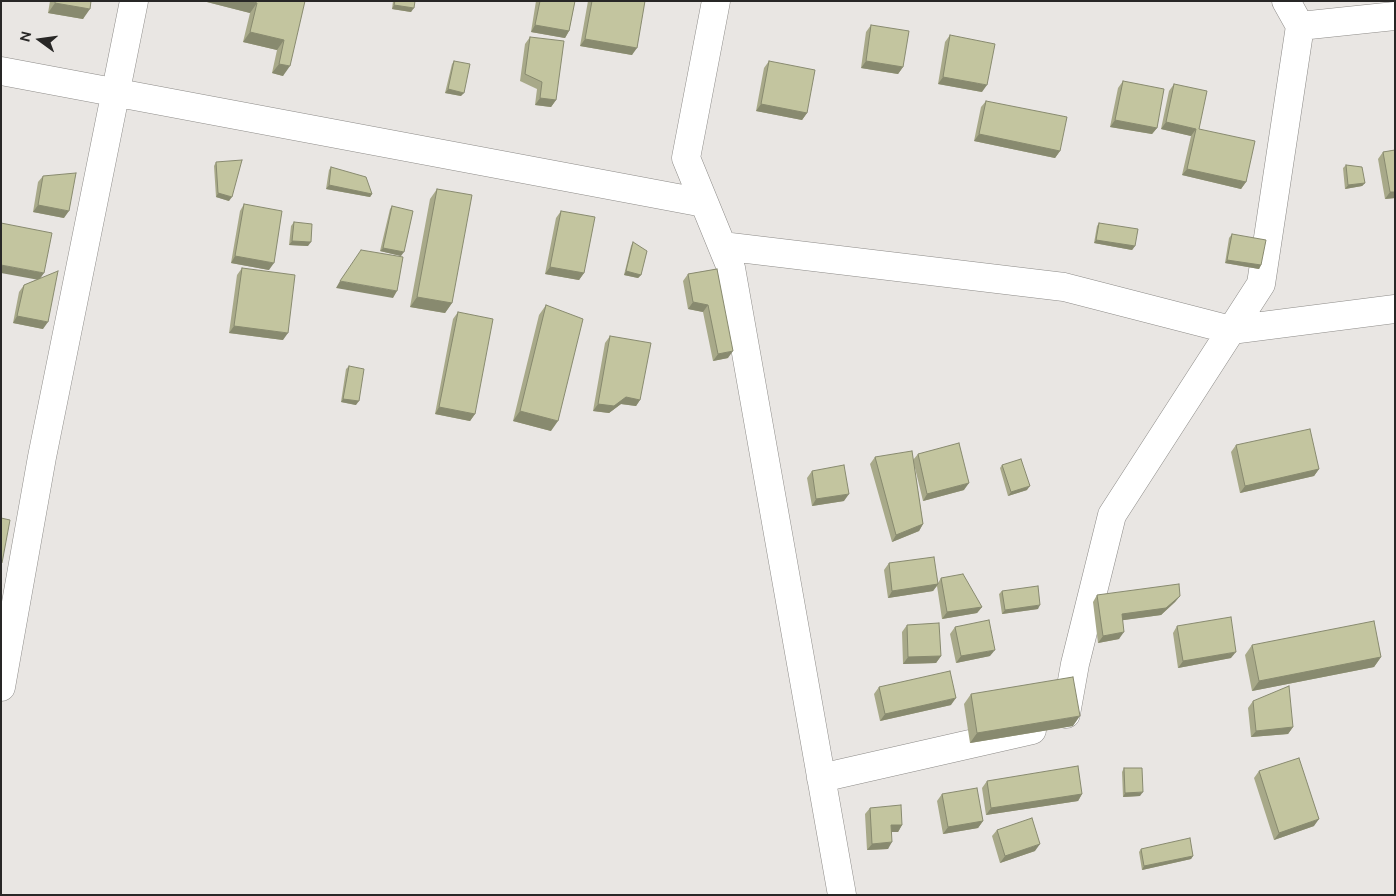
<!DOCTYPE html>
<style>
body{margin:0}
#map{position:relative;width:1396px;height:896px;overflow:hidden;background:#e9e6e3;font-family:Ubuntu,sans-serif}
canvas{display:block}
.frame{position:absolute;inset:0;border:2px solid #282726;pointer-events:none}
.north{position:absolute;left:15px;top:15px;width:50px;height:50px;-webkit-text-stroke:4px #e9e6e3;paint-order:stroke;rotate:284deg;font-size:14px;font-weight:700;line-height:20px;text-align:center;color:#282726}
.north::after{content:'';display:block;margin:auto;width:18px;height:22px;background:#282726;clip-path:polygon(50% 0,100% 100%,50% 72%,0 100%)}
</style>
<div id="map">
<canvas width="1396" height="896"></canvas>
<div class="frame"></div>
<div class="north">N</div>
</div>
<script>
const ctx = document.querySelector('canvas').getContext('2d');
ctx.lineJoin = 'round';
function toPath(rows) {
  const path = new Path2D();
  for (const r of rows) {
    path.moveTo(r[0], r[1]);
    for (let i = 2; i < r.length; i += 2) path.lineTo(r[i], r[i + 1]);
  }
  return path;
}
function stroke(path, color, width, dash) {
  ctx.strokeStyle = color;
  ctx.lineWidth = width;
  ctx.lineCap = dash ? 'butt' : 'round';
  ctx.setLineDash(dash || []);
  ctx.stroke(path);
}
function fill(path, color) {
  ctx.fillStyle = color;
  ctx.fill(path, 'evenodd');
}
const street = toPath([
 [716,1,686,158,731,268,842,895],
 [1300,26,1395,16],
 [1,71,704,203],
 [722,246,1064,287,1231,330,1395,309],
 [1,687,42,457,134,1],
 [1066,714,1075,664,1112,515,1261,284,1300,26,1286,1],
 [821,778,1032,730]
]);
stroke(street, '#8d8b88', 29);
stroke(street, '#fff', 28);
fill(toPath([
 [50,1,91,1,83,19,48,13],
 [203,1,305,1,283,76,272,73,277,50,243,42,250,13],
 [393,1,415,1,411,12,392,9],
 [536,1,575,1,569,31,565,38,531,32],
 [588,1,645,1,632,55,580,46],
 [871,25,903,67,898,74,861,68,866,32],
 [950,35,982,92,938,84,945,42],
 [530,37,556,100,551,107,535,105,537,89,520,81,525,44],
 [454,61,461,96,445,93,452,64],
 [769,61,807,113,802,120,756,111,764,68],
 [1123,81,1157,128,1152,134,1110,127,1118,88],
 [1174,84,1199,129,1246,182,1241,189,1182,175,1191,136,1161,129,1169,91],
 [986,101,1060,151,1055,158,974,141,981,107],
 [1395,150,1395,198,1385,199,1378,159,1383,152],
 [216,162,229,201,216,197,214,166],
 [1346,165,1365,183,1362,186,1345,189,1343,168],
 [331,167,372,194,370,197,326,189,329,170],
 [43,176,64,218,33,212,38,182],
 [437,189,452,303,445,313,410,307,430,199],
 [244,204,269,270,231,263,240,211],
 [392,206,401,256,380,251,390,209],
 [561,211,584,273,579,280,545,274,556,218],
 [294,222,308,246,289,245,291,226],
 [1099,223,1135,246,1132,250,1094,243,1097,226],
 [1232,234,1261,265,1259,269,1225,263,1229,238],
 [633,242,641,275,638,278,624,275,631,246],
 [242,268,283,340,229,333,237,275],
 [717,269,728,358,713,361,703,312,688,309,683,281,688,274],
 [44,273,40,278,43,329,13,323,19,292,24,285,36,280],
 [546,305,551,431,513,421,539,315],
 [458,312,475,414,470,421,435,414,453,319],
 [610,336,640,400,636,406,621,404,609,413,593,411,605,343],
 [349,366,356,405,341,402,346,369],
 [1236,445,1319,469,1314,476,1240,493,1231,452],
 [918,454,964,490,923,501,914,464,923,524,919,531,892,542,870,464,875,457,913,460],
 [1002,465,1027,490,1008,496,1000,468],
 [812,471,844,501,812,506,807,478],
 [889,563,938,583,941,578,982,607,977,613,942,619,937,586,933,591,888,598,884,570],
 [1002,591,1038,609,1002,614,999,594],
 [1097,595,1180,596,1175,602,1161,615,1123,620,1119,639,1098,643,1093,602],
 [907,625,941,656,936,663,903,664,902,632],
 [1177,626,1231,658,1178,668,1173,633],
 [955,627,990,656,956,663,950,634],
 [1252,645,1381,657,1374,667,1252,691,1245,655],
 [879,687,951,705,880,721,874,694],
 [971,694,1073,726,970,743,964,704],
 [1253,701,1293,727,1288,734,1251,737,1248,708],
 [1124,768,1140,796,1123,797,1122,772],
 [1259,771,1314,826,1274,840,1254,778],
 [987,781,1082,794,1078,801,986,815,982,788],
 [942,794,983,821,978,828,943,834,937,801],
 [870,808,902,825,898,832,892,832,888,849,867,850,865,814],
 [997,830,1035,851,1000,863,992,836],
 [1141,849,1193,856,1191,859,1142,870,1139,852]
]), '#a8a989');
fill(toPath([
 [203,1,251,1,257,3,250,13],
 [55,3,90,9,83,19,48,13],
 [394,5,414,8,411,12,392,9],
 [535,25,569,31,565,38,531,32],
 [250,32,284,40,277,50,243,42],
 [585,39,637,48,632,55,580,46],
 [866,61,903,67,898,74,861,68],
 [279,64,290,66,283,76,272,73],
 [943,77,987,85,982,92,938,84],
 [448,89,464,93,461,96,445,93],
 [540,98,556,100,551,107,535,105],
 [761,104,807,113,802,120,756,111],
 [1115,120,1157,128,1152,134,1110,127],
 [1166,122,1196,129,1191,136,1161,129],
 [979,134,1060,151,1055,158,974,141],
 [1187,169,1246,182,1241,189,1182,175],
 [1365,183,1362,186,1345,189,1348,185],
 [329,185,372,194,370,197,326,189],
 [1390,192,1395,192,1395,198,1385,199],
 [218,193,232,197,229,201,216,197],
 [38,205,69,211,64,218,33,212],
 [1096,240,1135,246,1132,250,1094,243],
 [292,241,311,242,308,246,289,245],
 [383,248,404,252,401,256,380,251],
 [235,256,274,263,269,270,231,263],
 [1227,260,1261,265,1259,269,1225,263],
 [1,265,44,273,39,280,1,273],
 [550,267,584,273,579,280,545,274],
 [626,271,641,275,638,278,624,275],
 [340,281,397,291,393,298,336,288],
 [417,297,452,303,445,313,410,307],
 [693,302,708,305,703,312,688,309],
 [17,316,48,322,43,329,13,323],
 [234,326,288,333,283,340,229,333],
 [733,351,728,358,713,361,718,354],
 [626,397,640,400,636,406,621,404,609,413,593,411,598,404],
 [343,399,359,401,356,405,341,402],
 [439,407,475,414,470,421,435,414],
 [520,411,558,421,551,431,513,421],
 [1319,469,1314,476,1240,493,1245,486],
 [969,483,964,490,923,501,927,494],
 [1030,486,1027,490,1008,496,1011,492],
 [849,494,844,501,812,506,816,499],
 [923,524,919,531,892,542,896,535],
 [938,584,933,591,888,598,892,591],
 [1180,596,1175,602,1161,615,1117,621,1122,614],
 [1040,605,1038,609,1002,614,1005,610],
 [982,607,977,613,942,619,947,612],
 [1124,632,1119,639,1098,643,1103,636],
 [995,650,990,656,956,663,961,656],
 [1236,652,1231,658,1178,668,1183,661],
 [941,656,936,663,903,664,908,657],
 [1381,657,1374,667,1252,691,1259,681],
 [956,698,951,705,880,721,885,714],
 [1080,716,1073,726,970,743,977,733],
 [1293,727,1288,734,1251,737,1256,731],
 [1143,792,1140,796,1123,797,1125,793],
 [1082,794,1078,801,986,815,991,808],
 [1319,819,1314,826,1274,840,1279,833],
 [983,821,978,828,943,834,948,827],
 [891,825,902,825,898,832,886,832],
 [892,842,888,849,867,850,872,844],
 [1040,844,1035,851,1000,863,1005,856],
 [1193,856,1191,859,1142,870,1144,866]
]), '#888a6f');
const building = toPath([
 [55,1,91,1,90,9,55,3,55,1],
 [251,1,305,1,290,66,279,64,284,40,250,32,257,3,251,1],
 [395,1,415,1,414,8,394,5,395,1],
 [540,1,575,1,569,31,535,25,540,1],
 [592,1,645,1,637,48,585,39,592,1],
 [871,25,909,31,903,67,866,61,871,25],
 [950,35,995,44,987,85,943,77,950,35],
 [530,37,564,41,556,100,540,98,542,82,525,74,530,37],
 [454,61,470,64,464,93,448,89,454,61],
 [769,61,815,70,807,113,761,104,769,61],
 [1123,81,1164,89,1157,128,1115,120,1123,81],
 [1174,84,1207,91,1199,129,1255,141,1246,182,1187,169,1196,129,1166,122,1174,84],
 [986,101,1067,117,1060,151,979,134,986,101],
 [1395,150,1395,192,1390,192,1383,152,1395,150],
 [242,160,232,197,218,193,216,162,242,160],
 [1346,165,1362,167,1365,183,1348,185,1346,165],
 [331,167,366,177,372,194,329,185,331,167],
 [76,173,69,211,38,205,43,176,76,173],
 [437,189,472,195,452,303,417,297,437,189],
 [244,204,282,211,274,263,235,256,244,204],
 [392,206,413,211,404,252,383,248,392,206],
 [561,211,595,217,584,273,550,267,561,211],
 [294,222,312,224,311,242,292,241,294,222],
 [1,223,52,233,44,273,1,265,1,223],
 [1099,223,1138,229,1135,246,1096,240,1099,223],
 [1232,234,1266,240,1261,265,1227,260,1232,234],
 [633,242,647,251,641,275,626,271,633,242],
 [361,250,403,257,397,291,340,281,361,250],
 [242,268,295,275,288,333,234,326,242,268],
 [717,269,733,351,718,354,708,305,693,302,688,274,717,269],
 [58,271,48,322,17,316,24,285,58,271],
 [546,305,583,319,558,421,520,411,546,305],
 [458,312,493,319,475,414,439,407,458,312],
 [610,336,651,343,640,400,626,397,614,406,598,404,610,336],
 [349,366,364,369,359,401,343,399,349,366],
 [1310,429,1319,469,1245,486,1236,445,1310,429],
 [959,443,969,483,927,494,918,454,959,443],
 [912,451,923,524,896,535,875,457,912,451],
 [1021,459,1030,486,1011,492,1002,465,1021,459],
 [844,465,849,494,816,499,812,471,844,465],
 [1,518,10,520,2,563,1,563,1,518],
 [934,557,938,584,892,591,889,563,934,557],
 [963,574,982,607,947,612,941,578,963,574],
 [1179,584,1180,596,1166,608,1122,614,1124,632,1103,636,1097,595,1179,584],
 [1038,586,1040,605,1005,610,1002,591,1038,586],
 [1231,617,1236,652,1183,661,1177,626,1231,617],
 [989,620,995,650,961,656,955,627,989,620],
 [1374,621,1381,657,1259,681,1252,645,1374,621],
 [939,623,941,656,908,657,907,625,939,623],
 [950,671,956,698,885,714,879,687,950,671],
 [1073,677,1080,716,977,733,971,694,1073,677],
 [1289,686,1293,727,1256,731,1253,701,1289,686],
 [1299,758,1319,819,1279,833,1259,771,1299,758],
 [1078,766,1082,794,991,808,987,781,1078,766],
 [1124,768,1142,768,1143,792,1125,793,1124,768],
 [977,788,983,821,948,827,942,794,977,788],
 [901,805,902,825,891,825,892,842,872,844,870,808,901,805],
 [1032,818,1040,844,1005,856,997,830,1032,818],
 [1190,838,1193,856,1144,866,1141,849,1190,838]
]);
fill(building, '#c3c59f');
stroke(building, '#888a6f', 1);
</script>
